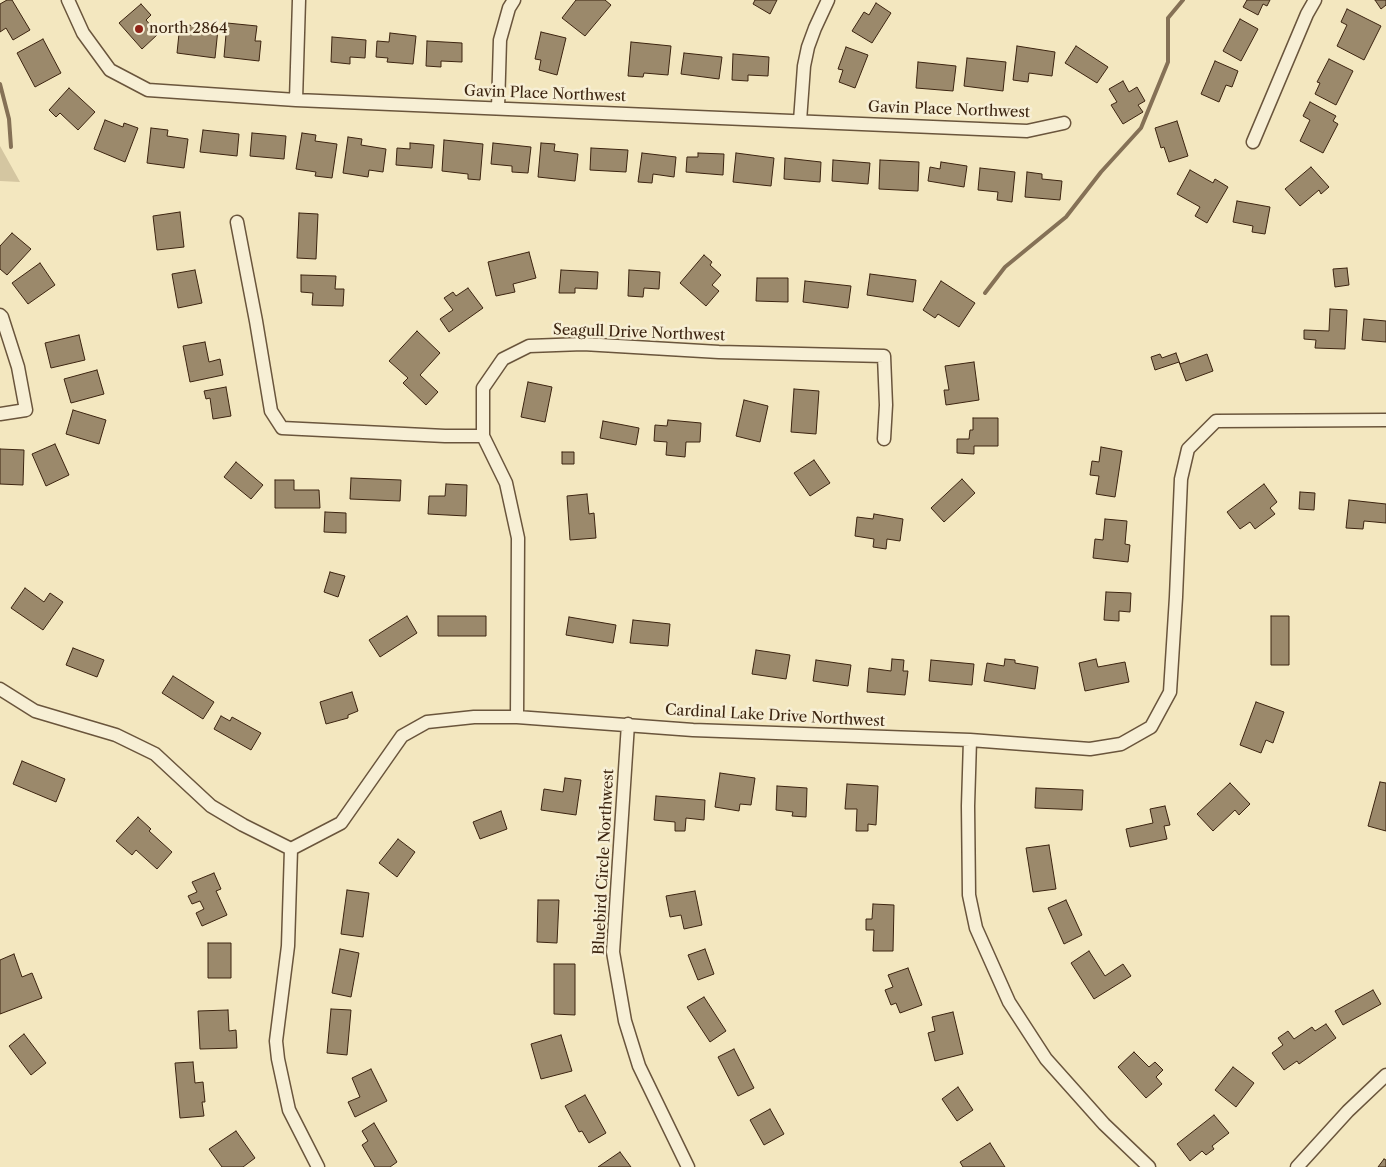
<!DOCTYPE html>
<style>
body{margin:0}
canvas{display:block;background:#f3e7bf}
</style>
<canvas width="1386" height="1167"></canvas>
<script>
const ctx = document.querySelector('canvas').getContext('2d');
ctx.lineJoin = 'round';
function fill(path, color) {
  ctx.fillStyle = color;
  ctx.fill(path, 'evenodd');
}
function toPath(rows) {
  const path = new Path2D();
  for (const r of rows) {
    path.moveTo(r[0], r[1]);
    for (let i = 2; i < r.length; i += 2) path.lineTo(r[i], r[i + 1]);
  }
  return path;
}
function stroke(path, color, width, dash) {
  ctx.strokeStyle = color;
  ctx.lineWidth = width;
  ctx.lineCap = dash ? 'butt' : 'round';
  ctx.setLineDash(dash || []);
  ctx.stroke(path);
}
function write(font, color, halo, rows, align = 'center') {
  ctx.font = font + ' "Libre Caslon Text",serif';
  ctx.lineWidth = 5;
  ctx.setLineDash([]);
  ctx.textBaseline = 'middle';
  ctx.strokeStyle = halo;
  ctx.fillStyle = color;
  for (const [text, x, y, turn = 0] of rows) {
    ctx.save();
    ctx.translate(x, y);
    ctx.rotate((+turn || 0) * Math.PI / 180);
    ctx.textAlign = isNaN(turn) ? turn : align;
    if (halo) ctx.strokeText(text, 0, 0);
    ctx.fillText(text, 0, 0);
    ctx.restore();
  }
}
fill(toPath([
 [0,146,20,182,0,181]
]), '#d4c6a1');
stroke(toPath([
 [0,84,9,119,11,147],
 [985,293,1005,267,1066,217,1101,172,1141,128,1168,62,1168,18,1183,0]
]), '#857156', 4);
const building = toPath([
 [7,0,12,0,30,30,13,40,6,28,0,32,0,4,7,0],
 [576,0,605,0,611,5,585,36,562,18,576,0],
 [755,0,777,0,770,14,753,4,755,0],
 [1247,0,1270,0,1267,6,1263,4,1258,15,1243,7,1247,0],
 [1375,0,1386,0,1386,5,1381,9,1375,0],
 [876,3,891,13,872,43,852,31,864,12,869,15,876,3],
 [141,4,151,15,146,20,158,34,142,49,119,23,141,4],
 [1347,9,1381,26,1364,60,1337,46,1347,25,1341,22,1347,9],
 [1240,19,1258,29,1241,61,1223,51,1240,19],
 [227,23,257,26,255,41,261,41,259,61,224,57,227,23],
 [180,24,218,29,215,58,177,53,180,24],
 [541,32,566,38,557,75,539,70,541,60,535,59,541,32],
 [390,33,416,36,413,64,387,62,388,58,376,57,377,41,389,42,390,33],
 [332,37,366,40,365,58,350,57,350,64,331,62,332,37],
 [43,39,61,73,35,87,17,53,43,39],
 [427,41,462,43,462,62,441,61,441,67,426,66,427,41],
 [631,42,671,46,668,75,644,73,643,77,628,76,631,42],
 [1017,46,1055,52,1052,76,1029,73,1028,82,1013,80,1017,46],
 [1076,46,1108,67,1097,83,1065,63,1076,46],
 [846,47,868,55,855,88,839,82,843,70,838,69,846,47],
 [684,53,722,57,719,79,681,74,684,53],
 [733,54,769,57,768,76,748,75,748,81,732,80,733,54],
 [967,58,1006,62,1003,91,964,86,967,58],
 [1329,59,1353,71,1336,105,1315,94,1320,83,1317,82,1329,59],
 [1215,61,1238,71,1232,87,1226,85,1219,102,1201,94,1215,61],
 [918,62,956,66,953,91,916,88,918,62],
 [1123,81,1129,92,1137,87,1145,101,1138,105,1143,112,1123,124,1111,105,1117,102,1109,89,1123,81],
 [69,88,95,112,78,130,60,113,56,117,49,110,69,88],
 [1310,102,1336,116,1333,121,1338,124,1323,153,1300,141,1310,120,1303,116,1310,102],
 [105,120,123,127,124,123,138,128,125,162,94,149,105,120],
 [1177,121,1188,156,1169,162,1164,147,1161,148,1155,128,1177,121],
 [151,128,168,130,167,136,188,139,184,168,147,163,151,128],
 [203,130,239,134,237,156,200,152,203,130],
 [252,133,286,136,284,159,250,156,252,133],
 [302,133,316,135,315,141,337,144,332,178,315,176,316,172,296,169,302,133],
 [348,137,362,139,361,145,386,149,383,172,369,170,368,177,343,173,348,137],
 [444,140,483,144,480,180,468,179,468,174,442,171,444,140],
 [410,143,434,145,432,168,396,165,397,148,410,149,410,143],
 [493,143,531,147,528,173,512,172,512,166,491,164,493,143],
 [541,143,555,144,554,151,578,154,575,181,538,177,541,143],
 [591,148,628,150,626,172,590,170,591,148],
 [642,153,676,157,674,177,653,174,652,183,638,182,642,153],
 [698,153,724,154,723,175,686,172,687,157,698,157,698,153],
 [736,153,774,158,771,186,733,182,736,153],
 [785,158,821,162,820,182,784,179,785,158],
 [833,160,870,163,868,184,832,181,833,160],
 [880,160,919,162,918,191,879,189,880,160],
 [941,162,967,166,964,187,928,181,930,167,940,169,941,162],
 [1311,167,1329,187,1321,194,1319,190,1300,206,1285,189,1311,167],
 [980,168,1015,172,1012,202,997,200,998,192,978,190,980,168],
 [1190,170,1213,183,1215,179,1228,187,1207,223,1195,216,1200,207,1177,194,1190,170],
 [1027,172,1042,174,1042,179,1062,181,1060,200,1025,197,1027,172],
 [1237,201,1270,207,1265,234,1252,232,1253,226,1233,222,1237,201],
 [180,212,184,247,157,250,153,216,180,212],
 [299,213,318,214,316,259,297,258,299,213],
 [12,233,31,249,7,275,0,269,0,246,12,233],
 [529,252,536,278,513,284,515,292,496,296,488,262,529,252],
 [704,255,712,262,710,265,721,275,712,285,719,291,706,306,680,283,704,255],
 [40,263,55,285,28,304,12,283,40,263],
 [1347,268,1349,285,1335,287,1333,269,1347,268],
 [195,270,202,303,178,308,172,274,195,270],
 [561,270,598,272,597,289,575,288,575,293,559,293,561,270],
 [629,270,660,272,659,289,644,288,643,297,628,296,629,270],
 [870,274,916,280,913,302,867,295,870,274],
 [301,275,336,276,335,289,344,289,343,306,312,305,313,293,301,292,301,275],
 [757,278,788,278,788,302,756,301,757,278],
 [805,281,851,286,848,308,803,302,805,281],
 [941,281,975,303,959,327,938,314,935,318,923,310,941,281],
 [468,288,483,308,449,332,440,319,453,310,444,298,453,292,456,296,468,288],
 [1330,309,1347,310,1345,349,1315,348,1316,340,1304,339,1304,330,1329,331,1330,309],
 [1364,319,1386,321,1386,342,1362,340,1364,319],
 [417,331,440,353,420,375,438,392,426,405,403,383,408,378,389,361,417,331],
 [79,335,85,360,51,368,45,343,79,335],
 [205,342,209,362,220,359,223,375,190,382,183,346,205,342],
 [1176,353,1180,364,1207,354,1213,371,1186,381,1179,362,1155,370,1151,357,1160,354,1162,358,1176,353],
 [974,362,979,400,946,405,944,390,949,390,945,366,974,362],
 [97,370,104,394,71,403,64,379,97,370],
 [528,382,552,387,545,422,521,417,528,382],
 [226,387,231,416,213,419,210,398,206,399,204,391,226,387],
 [794,389,819,391,816,434,791,432,794,389],
 [744,400,768,406,760,442,736,436,744,400],
 [73,410,106,420,99,444,66,434,73,410],
 [973,418,998,418,998,446,974,446,974,454,957,453,957,439,969,439,970,430,973,430,973,418],
 [668,420,701,423,700,442,686,442,685,457,666,455,667,442,654,441,655,425,667,426,668,420],
 [603,421,639,428,636,445,600,438,603,421],
 [55,444,69,475,46,486,32,454,55,444],
 [1101,447,1122,451,1115,497,1096,494,1099,476,1090,475,1092,461,1099,462,1101,447],
 [0,449,24,450,23,485,0,484,0,449],
 [562,452,574,452,574,464,562,464,562,452],
 [814,460,830,483,810,496,794,473,814,460],
 [236,462,263,485,251,499,224,477,236,462],
 [351,478,401,480,400,501,350,499,351,478],
 [962,479,975,493,944,522,931,508,962,479],
 [275,480,294,480,294,490,319,490,320,508,275,508,275,480],
 [446,484,467,485,466,516,428,514,429,496,445,496,446,484],
 [1264,484,1277,502,1270,508,1275,514,1255,529,1250,522,1240,529,1227,512,1264,484],
 [1300,492,1315,493,1314,510,1299,509,1300,492],
 [587,494,589,514,594,513,596,538,570,540,567,496,587,494],
 [1349,500,1386,504,1386,523,1364,521,1363,529,1346,528,1349,500],
 [325,512,346,513,346,533,324,532,325,512],
 [874,514,903,519,900,541,887,539,886,549,873,547,874,539,855,536,857,517,873,519,874,514],
 [1105,519,1127,521,1125,544,1130,545,1128,562,1093,558,1095,539,1103,540,1105,519],
 [330,572,345,576,338,597,324,592,330,572],
 [25,588,44,602,50,593,63,602,43,630,11,608,25,588],
 [1106,592,1131,593,1130,612,1119,611,1119,621,1104,620,1106,592],
 [407,616,417,633,380,657,369,640,407,616],
 [438,616,486,616,486,636,438,636,438,616],
 [1271,616,1289,616,1289,665,1271,665,1271,616],
 [569,617,616,625,613,643,566,635,569,617],
 [633,620,670,624,668,646,630,643,633,620],
 [73,648,104,660,97,677,66,665,73,648],
 [756,650,790,655,786,679,752,674,756,650],
 [892,659,904,660,903,671,908,671,905,695,867,692,869,668,891,671,892,659],
 [1005,659,1015,660,1015,663,1038,667,1035,689,984,681,987,663,1004,666,1005,659],
 [1096,659,1098,667,1125,662,1129,682,1085,691,1079,663,1096,659],
 [816,660,851,665,848,686,813,681,816,660],
 [931,660,974,664,972,685,929,681,931,660],
 [173,676,214,702,203,719,162,693,173,676],
 [352,692,358,711,348,715,348,718,326,724,320,702,352,692],
 [1256,702,1284,712,1273,743,1266,740,1261,753,1240,745,1256,702],
 [221,716,230,721,232,717,261,733,251,750,214,729,221,716],
 [22,761,65,779,56,802,13,784,22,761],
 [720,773,755,778,751,805,740,804,739,811,715,807,720,773],
 [565,778,581,780,576,815,541,810,544,789,563,792,565,778],
 [1380,782,1386,783,1386,831,1368,826,1380,782],
 [1230,783,1250,804,1239,815,1235,810,1213,831,1197,814,1230,783],
 [847,784,878,786,876,825,868,824,868,831,856,831,857,809,845,809,847,784],
 [777,786,807,788,806,817,792,816,793,812,776,810,777,786],
 [1036,788,1083,790,1082,810,1035,808,1036,788],
 [656,796,705,800,704,820,686,818,685,831,675,831,675,822,654,820,656,796],
 [1165,806,1170,825,1164,826,1167,839,1130,847,1126,829,1153,823,1150,809,1165,806],
 [501,811,507,829,480,839,473,822,501,811],
 [138,817,151,829,149,831,172,852,157,869,136,850,132,855,116,841,138,817],
 [398,839,415,852,397,877,379,863,398,839],
 [1049,845,1056,889,1033,892,1026,848,1049,845],
 [214,873,221,889,216,891,227,915,202,926,196,913,204,909,200,901,192,904,188,896,197,892,192,882,214,873],
 [347,890,369,893,363,937,341,934,347,890],
 [695,891,702,925,684,929,681,915,670,917,666,896,695,891],
 [538,900,559,900,557,943,537,942,538,900],
 [1066,900,1082,935,1064,944,1048,908,1066,900],
 [873,904,894,905,893,951,873,951,874,930,866,930,866,919,872,919,873,904],
 [208,943,231,943,231,978,208,978,208,943],
 [340,949,359,953,351,997,332,993,340,949],
 [705,949,714,974,698,980,688,955,705,949],
 [1089,951,1105,976,1123,964,1131,976,1094,999,1071,963,1089,951],
 [14,954,22,977,32,973,42,998,0,1014,0,960,14,954],
 [554,964,575,964,575,1015,554,1014,554,964],
 [908,968,922,1005,900,1013,896,1003,891,1005,885,990,893,987,888,975,908,968],
 [1373,990,1381,1004,1343,1025,1335,1011,1373,990],
 [704,997,726,1031,710,1042,687,1007,704,997],
 [331,1009,351,1010,347,1055,327,1053,331,1009],
 [228,1010,229,1031,236,1030,237,1048,200,1049,198,1011,228,1010],
 [953,1012,963,1054,935,1061,928,1033,935,1031,932,1017,953,1012],
 [1326,1024,1336,1038,1299,1064,1297,1061,1284,1070,1272,1053,1283,1045,1278,1038,1288,1031,1294,1039,1312,1027,1315,1031,1326,1024],
 [24,1034,46,1063,31,1075,9,1046,24,1034],
 [561,1035,572,1071,541,1079,531,1044,561,1035],
 [734,1049,754,1088,738,1096,718,1057,734,1049],
 [1134,1052,1149,1067,1155,1062,1163,1070,1156,1077,1162,1084,1146,1098,1118,1067,1134,1052],
 [193,1062,195,1083,203,1082,205,1102,202,1102,204,1116,180,1118,175,1063,193,1062],
 [1233,1067,1254,1083,1236,1107,1215,1090,1233,1067],
 [371,1069,387,1101,355,1117,348,1102,360,1097,352,1078,371,1069],
 [958,1087,973,1110,957,1121,942,1099,958,1087],
 [585,1095,606,1133,589,1143,582,1131,579,1132,565,1106,585,1095],
 [770,1109,784,1134,764,1145,750,1120,770,1109],
 [1214,1115,1229,1133,1212,1146,1214,1149,1206,1155,1202,1151,1190,1161,1177,1144,1214,1115],
 [374,1123,397,1162,390,1167,375,1167,362,1145,368,1141,362,1131,374,1123],
 [236,1131,255,1158,243,1167,222,1167,209,1149,236,1131],
 [990,1143,1005,1167,963,1167,960,1162,990,1143],
 [620,1152,631,1167,598,1167,620,1152],
 [1384,1159,1386,1160,1386,1167,1378,1167,1384,1159]
]);
fill(building, '#9b896b');
stroke(building, '#3c2410', 1);
const street = toPath([
 [68,0,83,33,110,70,148,90,296,100,1027,131,1064,123],
 [296,100,299,0],
 [498,108,500,40,509,8,514,0],
 [800,121,804,66,808,47,815,28,828,0],
 [1253,142,1307,14,1315,0],
 [237,222,256,321,271,411,282,428,445,436,483,436],
 [0,315,2,317,18,367,26,410,0,414],
 [0,689,35,711,116,735,155,754,211,806,243,825,291,849],
 [517,717,518,538,506,483,483,436,483,388,503,359,529,346,583,344,719,352,884,356,886,405,884,439],
 [628,724,613,952,625,1021,639,1066,688,1167],
 [970,740,968,806,969,895,976,928,1009,1002,1046,1059,1104,1124,1149,1167],
 [291,849,341,823,402,736,427,722,474,717,517,717,693,730,970,740,1090,749,1121,744,1151,727,1170,692,1176,597,1181,479,1188,449,1216,421,1386,420],
 [291,849,288,946,276,1041,278,1059,289,1110,318,1167],
 [1297,1167,1348,1111,1386,1075]
]);
stroke(street, '#6a553c', 15);
stroke(street, '#f7efd5', 12);
for (const [x, y, r, color] of [
 [139,29,5,"#8f2418"]
]) {
  const dot = new Path2D();
  dot.arc(x, y, r, 0, 2 * Math.PI);
  ctx.fillStyle = color;
  ctx.fill(dot);
  stroke(dot, '#f7efd5', 2);
}
write('15px', '#3c2410', '#f7efd5', [
 ["north 2864",149,29]
], 'left');
write('15px', '#3c2410', '#f7efd5', [
 ["Gavin Place Northwest",545,94,2],
 ["Gavin Place Northwest",949,110,2],
 ["Seagull Drive Northwest",639,333,2],
 ["Cardinal Lake Drive Northwest",775,716,3],
 ["Bluebird Circle Northwest",604,862,-87]
]);
</script>
